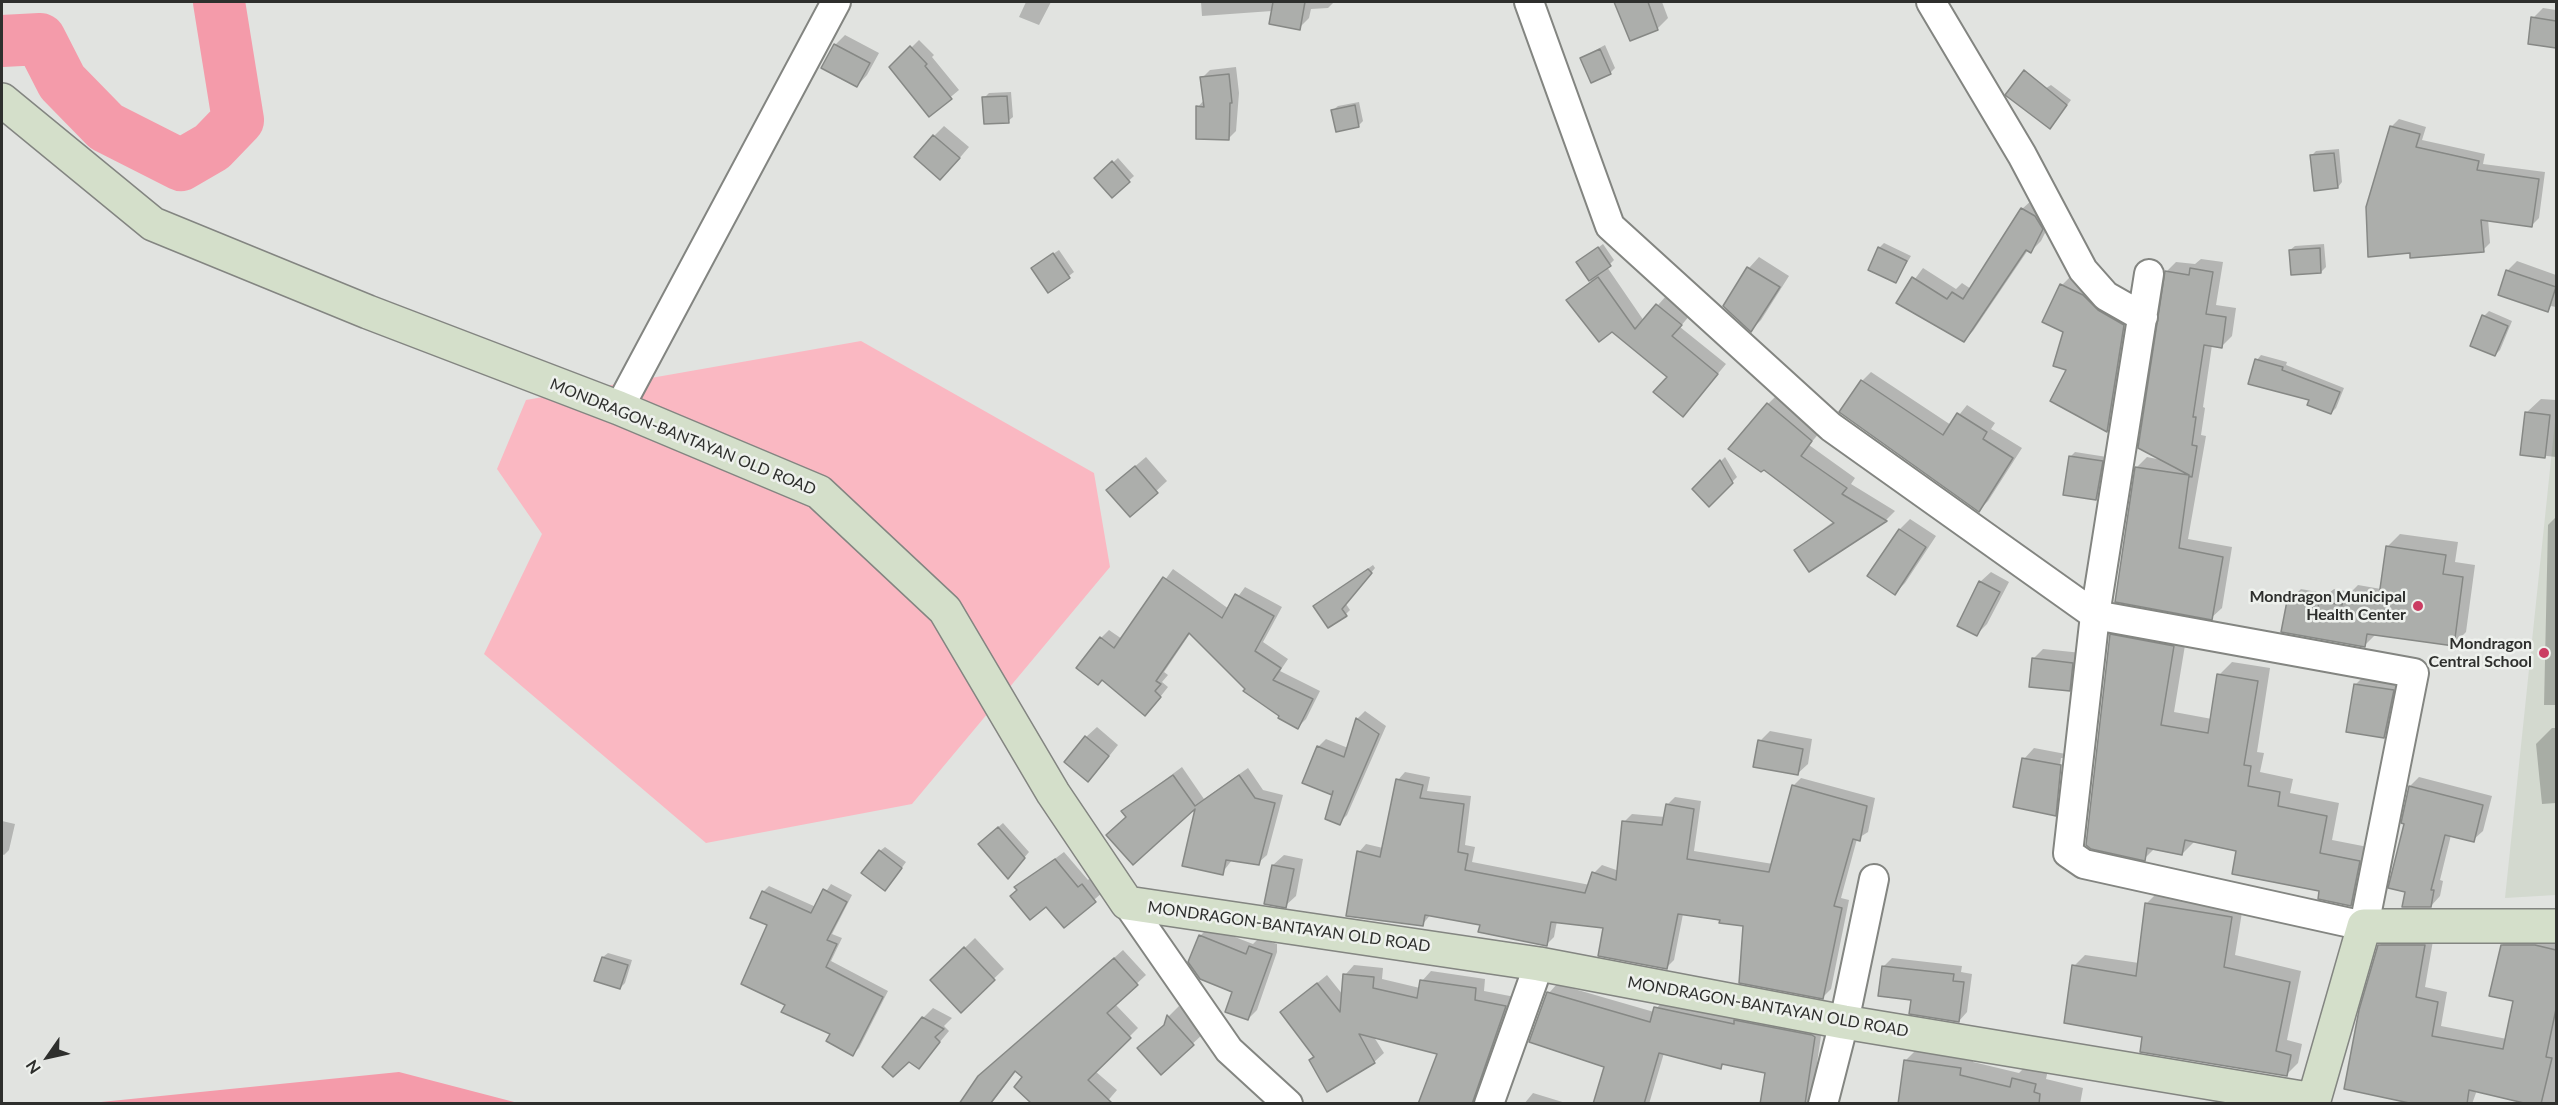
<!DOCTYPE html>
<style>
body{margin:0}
#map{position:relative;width:2558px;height:1105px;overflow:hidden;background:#e1e3e0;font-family:Lato,sans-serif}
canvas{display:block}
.frame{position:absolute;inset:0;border:3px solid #2e2f2d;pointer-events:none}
.north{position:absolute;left:18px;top:1027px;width:60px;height:60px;-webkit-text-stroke:4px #eef1ed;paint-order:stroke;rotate:236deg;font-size:16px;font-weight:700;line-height:24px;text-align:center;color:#2e2f2d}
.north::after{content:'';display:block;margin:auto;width:21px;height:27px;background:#2e2f2d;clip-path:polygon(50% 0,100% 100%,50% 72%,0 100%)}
</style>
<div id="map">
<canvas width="2558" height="1105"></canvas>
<div class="frame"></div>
<div class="north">N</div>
</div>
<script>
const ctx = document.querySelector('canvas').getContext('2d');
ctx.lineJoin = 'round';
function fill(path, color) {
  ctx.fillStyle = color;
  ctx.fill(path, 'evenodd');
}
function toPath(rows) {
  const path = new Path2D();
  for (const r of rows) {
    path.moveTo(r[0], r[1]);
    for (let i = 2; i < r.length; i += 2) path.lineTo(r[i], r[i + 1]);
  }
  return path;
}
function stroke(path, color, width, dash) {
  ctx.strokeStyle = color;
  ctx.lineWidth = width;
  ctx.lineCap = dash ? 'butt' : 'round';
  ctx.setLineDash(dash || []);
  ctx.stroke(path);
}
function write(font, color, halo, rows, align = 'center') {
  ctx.font = font + ' Lato,sans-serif';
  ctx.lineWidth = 5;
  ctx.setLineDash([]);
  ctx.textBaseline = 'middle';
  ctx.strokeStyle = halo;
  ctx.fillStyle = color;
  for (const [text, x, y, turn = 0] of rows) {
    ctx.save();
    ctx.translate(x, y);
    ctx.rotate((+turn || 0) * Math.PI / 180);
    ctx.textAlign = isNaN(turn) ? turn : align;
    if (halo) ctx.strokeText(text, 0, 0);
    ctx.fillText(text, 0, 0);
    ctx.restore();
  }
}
fill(toPath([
 [2556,412,2556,895,2505,898]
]), '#d3d9cf');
fill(toPath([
 [861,341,1094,473,1110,567,912,804,706,843,484,654,542,534,497,469,526,400]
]), '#fab8c2');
fill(toPath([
 [399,1072,518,1103,2,1103,101,1102]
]), '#f49baa');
fill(toPath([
 [1026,2,1051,2,1039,25,1019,17],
 [1201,2,1334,2,1328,8,1311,9,1309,18,1299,28,1272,11,1202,16],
 [1619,2,1662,2,1668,18,1658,28,1630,39,1617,4],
 [2543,8,2556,10,2556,46,2530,43,2533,18],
 [845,35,879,53,867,75,857,86,835,45],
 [919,40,934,55,932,57,959,90,929,115,891,68],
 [1605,45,1615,68,1610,73,1581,58],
 [1236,67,1239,93,1236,131,1228,139,1198,107,1204,100,1202,78,1210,70],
 [2051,85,2071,100,2054,122,2024,102],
 [1011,92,1013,117,1008,121,984,98,989,93],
 [1359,102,1363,121,1358,126,1333,110,1338,106],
 [2399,119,2426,127,2422,140,2485,154,2483,164,2545,172,2539,218,2532,225,2488,219,2490,243,2483,250,2411,252,2392,126],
 [944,126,969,147,951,168,934,136],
 [2339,149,2342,182,2338,187,2311,156,2316,151],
 [1118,158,1134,176,1112,196,1096,178],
 [2032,200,2052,219,2041,241,2031,251,2028,250,1973,331,1963,341,1898,302,1923,268,1956,289,1962,283,1971,289,2022,209],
 [1884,243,1911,256,1896,281,1879,248],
 [1603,244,1614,260,1607,267,1644,321,1666,296,1690,315,1680,327,1726,364,1691,406,1669,377,1612,330,1568,300,1591,281,1578,263],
 [2324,244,2326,267,2321,272,2290,250,2295,246],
 [1059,250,1074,272,1049,291,1038,264],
 [1759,257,1789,276,1761,320,1751,330,1725,306,1749,268],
 [2201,259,2223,262,2216,305,2236,308,2232,336,2222,346,2212,345,2203,407,2205,408,2201,435,2206,436,2188,539,2232,547,2222,608,2211,618,2137,467,2147,457,2162,460,2166,272,2176,262,2195,264],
 [2517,261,2556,275,2556,307,2551,306,2548,310,2507,271],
 [2071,276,2133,316,2116,421,2107,430,2069,369,2062,285],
 [2489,311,2512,321,2500,350,2495,355,2484,316],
 [2261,355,2287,362,2286,365,2344,388,2336,408,2331,413,2311,399,2257,360],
 [1871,372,1951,425,1967,405,1995,423,1991,429,2022,448,1988,501,1979,510,1862,381],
 [1778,394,1821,431,1809,445,1855,478,1851,484,1895,511,1886,520,1809,570,1796,550,1834,521,1768,404],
 [2541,399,2556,400,2556,457,2521,453,2526,413],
 [2075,452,2107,457,2101,494,2096,499,2070,457],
 [1146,457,1167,481,1130,515,1119,480],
 [1725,457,1737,477,1714,500,1694,489],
 [2556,517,2556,705,2544,705,2548,525],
 [1910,519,1936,536,1905,583,1895,593,1869,576,1900,529],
 [2400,534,2458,542,2455,562,2475,565,2466,632,2453,645,2376,634,2364,646,2288,602,2301,589,2328,594,2334,589,2351,592,2358,585,2381,589,2387,547],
 [1373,565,1375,568,1346,604,1350,610,1346,614,1315,606],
 [1173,569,1229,609,1245,587,1282,607,1263,642,1288,659,1280,671,1320,691,1306,719,1298,727,1247,689,1191,632,1164,672,1168,675,1162,682,1168,687,1153,706,1101,638,1109,630,1122,639],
 [1991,572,2009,582,1987,624,1977,634,1980,582],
 [2124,622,2187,633,2174,712,2212,719,2219,675,2232,662,2270,668,2257,752,2264,753,2260,772,2293,779,2290,793,2339,803,2332,840,2373,848,2364,891,2351,905,2238,850,2195,841,2182,854,2155,848,2144,859,2111,635],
 [2043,649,2082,653,2080,679,2069,690,2033,659],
 [2366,674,2403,680,2394,726,2384,737,2355,685],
 [1365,711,1386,726,1347,815,1339,823,1335,789,1318,747,1326,739,1348,748,1357,719],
 [1097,727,1118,745,1098,770,1086,737],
 [2552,728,2556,728,2556,803,2542,804,2536,744],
 [1770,731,1812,739,1808,764,1797,774,1760,741],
 [2034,748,2071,755,2065,804,2055,814,2024,759],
 [2061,758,2064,758,2058,804,2055,804],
 [1182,767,1204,799,1248,768,1263,790,1283,795,1267,855,1258,863,1232,860,1222,873,1197,805,1133,863,1127,817,1123,811],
 [1405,772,1430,777,1427,791,1471,796,1465,845,1475,847,1472,862,1590,885,1594,873,1602,865,1619,871,1624,822,1632,814,1665,817,1667,805,1675,797,1701,801,1694,851,1773,864,1793,786,1801,778,1875,798,1868,832,1857,839,1841,898,1849,900,1831,989,1823,997,1745,925,1683,914,1674,960,1666,968,1605,927,1557,921,1554,937,1546,945,1482,924,1431,914,1422,925,1359,852,1366,844,1383,848,1398,780],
 [2419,777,2492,796,2483,831,2473,840,2451,835,2440,880,2443,881,2440,896,2431,906,2407,891,2406,823,2410,786],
 [2,821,15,824,9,850,4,855,2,854],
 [1003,823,1029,852,1012,872,985,839],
 [885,847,906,862,890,884,880,851],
 [1064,852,1088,880,1091,877,1103,892,1064,926,1046,905,1017,887],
 [1284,855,1303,859,1296,896,1285,906,1273,865],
 [831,884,852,895,832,934,842,938,831,961,888,991,859,1048,853,1054,832,1033,787,1004,763,892,769,886,816,907],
 [2158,892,2243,906,2235,955,2301,971,2287,1040,2302,1044,2298,1063,2286,1075,2144,1035,2074,966,2085,955,2139,963,2147,903],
 [1209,927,1253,944,1259,938,1277,944,1277,952,1257,1010,1248,1019,1234,991,1200,936],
 [2390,935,2434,935,2425,987,2447,992,2441,1026,2507,1039,2515,1000,2502,945,2512,935,2556,938,2556,1104,2534,1104,2477,1090,2472,1104,2425,1104,2379,946],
 [975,938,1004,969,961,1010,932,980],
 [1123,950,1146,975,1115,1004,1138,1028,1095,1071,1117,1090,1105,1104,1024,1077,1017,1070,991,1104,968,1104,989,1068],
 [608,953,632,960,625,983,620,988,603,957],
 [1892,958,1962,966,1961,972,1972,974,1967,1012,1959,1021,1912,999,1883,967],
 [1354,965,1383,968,1382,979,1420,988,1422,981,1431,971,1485,979,1484,991,1515,997,1478,1104,1419,1104,1439,1052,1374,1037,1384,1053,1374,1062,1315,1056,1282,1012,1327,975,1343,995,1345,975],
 [1557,984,1654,1012,1664,999,1822,1029,1811,1104,1760,1104,1767,1072,1725,1063,1720,1068,1664,1053,1649,1104,1594,1104,1605,1066,1549,993],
 [1179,1006,1203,1034,1161,1073,1165,1024,1169,1016],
 [933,1008,952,1018,944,1026,949,1031,919,1067,923,1018],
 [1919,1047,1974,1055,1973,1062,2019,1073,2027,1065,2048,1070,2046,1079,2083,1088,2080,1104,1900,1104,1906,1060],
 [1533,1093,1569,1104,1524,1104],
 [2223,1094,2279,1104,2215,1104]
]), '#0003');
stroke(toPath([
 [2,41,40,39,62,82,106,127,181,165,212,147,238,120,219,2]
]), '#f49baa', 52);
const building = toPath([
 [1273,2,1305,2,1300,30,1269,24,1273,2],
 [1614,2,1648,2,1658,30,1630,41,1614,2],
 [2531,17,2556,21,2556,48,2528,44,2531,17],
 [834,44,870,63,857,87,821,68,834,44],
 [910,46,927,64,925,66,952,99,929,117,889,67,910,46],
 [1600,49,1611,74,1591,83,1580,58,1600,49],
 [2024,70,2067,105,2050,129,2005,95,2024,70],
 [1229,74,1232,103,1230,103,1229,140,1196,139,1196,106,1204,107,1200,77,1229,74],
 [1007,96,1009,123,984,124,982,97,1007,96],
 [1355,105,1359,127,1336,132,1331,110,1355,105],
 [2390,126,2420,134,2416,147,2479,161,2477,170,2539,179,2532,227,2481,220,2484,252,2410,258,2410,253,2368,257,2366,207,2390,126],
 [933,135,960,158,940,180,914,157,933,135],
 [2334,153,2338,188,2314,191,2310,155,2334,153],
 [1112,161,1130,182,1112,198,1094,178,1112,161],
 [2021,208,2035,216,2043,229,2031,253,2026,250,1964,342,1896,303,1912,277,1947,299,1952,292,1963,299,2021,208],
 [1598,247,1611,266,1589,281,1576,262,1598,247],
 [1878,247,1907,261,1896,283,1868,270,1878,247],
 [2320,248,2321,273,2291,275,2289,250,2320,248],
 [1053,253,1070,278,1048,293,1031,268,1053,253],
 [1747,267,1780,287,1751,332,1723,306,1747,267],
 [2190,268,2213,272,2206,314,2226,317,2222,348,2204,345,2193,417,2196,417,2192,445,2197,446,2192,477,2189,476,2179,548,2223,557,2212,620,2115,602,2135,467,2189,475,2138,448,2165,271,2189,275,2190,268],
 [2506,270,2556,287,2548,312,2498,295,2506,270],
 [1598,277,1635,329,1656,304,1682,325,1672,336,1718,374,1683,417,1653,392,1667,377,1612,332,1599,342,1566,300,1598,277],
 [2060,284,2083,295,2098,310,2124,325,2107,432,2050,401,2066,370,2053,366,2063,332,2042,322,2060,284],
 [2482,315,2508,326,2495,356,2470,346,2482,315],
 [2255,359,2283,367,2282,370,2340,392,2331,414,2307,405,2309,400,2248,384,2255,359],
 [1861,380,1943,435,1957,413,1987,432,1983,439,2013,458,1979,512,1839,412,1861,380],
 [1767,403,1812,441,1801,456,1847,488,1842,494,1887,521,1809,572,1794,550,1834,523,1764,470,1761,472,1728,449,1767,403],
 [2525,412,2550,415,2545,458,2520,455,2525,412],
 [2069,456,2103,461,2096,500,2063,495,2069,456],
 [1720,460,1733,483,1709,507,1692,489,1720,460],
 [1135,466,1158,493,1130,517,1106,490,1135,466],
 [1899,529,1926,547,1895,595,1867,576,1899,529],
 [2386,546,2446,555,2443,574,2463,577,2454,646,2367,634,2365,647,2281,632,2287,601,2318,607,2319,601,2342,605,2344,597,2378,603,2386,546],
 [1368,569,1372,573,1342,609,1347,616,1328,628,1313,606,1368,569],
 [1163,577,1222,618,1235,594,1274,616,1255,651,1281,668,1273,680,1313,699,1298,729,1278,718,1279,716,1243,691,1245,689,1189,633,1156,681,1161,684,1155,691,1161,697,1145,716,1102,680,1098,685,1076,668,1100,637,1114,648,1163,577],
 [1979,581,2000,592,1977,636,1957,626,1979,581],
 [2110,634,2174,646,2161,725,2208,733,2217,674,2258,681,2244,765,2251,766,2248,786,2280,792,2278,806,2327,816,2320,853,2360,861,2351,906,2318,899,2319,891,2232,874,2236,851,2185,840,2182,855,2147,848,2145,861,2091,849,2086,845,2110,634],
 [2032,658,2073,663,2070,691,2029,687,2032,658],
 [2354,684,2394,690,2384,738,2346,732,2354,684],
 [1356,718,1379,734,1340,825,1325,819,1333,791,1332,795,1302,783,1317,746,1344,757,1356,718],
 [1085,736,1109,756,1088,782,1064,762,1085,736],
 [1758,740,1803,749,1798,775,1753,767,1758,740],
 [2022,758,2061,765,2056,816,2013,807,2022,758],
 [1173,775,1195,806,1239,775,1255,798,1275,803,1259,865,1226,860,1223,875,1182,866,1195,809,1133,865,1106,835,1126,817,1121,811,1173,775],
 [1396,779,1423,785,1420,798,1464,804,1458,852,1468,854,1465,870,1585,893,1592,872,1616,880,1622,821,1662,825,1666,804,1694,809,1687,859,1769,872,1792,785,1867,806,1860,841,1853,839,1834,906,1842,908,1823,999,1739,983,1743,926,1719,923,1720,920,1678,914,1667,969,1598,956,1603,928,1551,922,1547,946,1478,932,1480,925,1425,915,1423,926,1346,916,1357,851,1380,857,1396,779],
 [2409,786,2483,805,2474,842,2445,835,2431,890,2434,890,2431,907,2402,907,2405,892,2388,888,2404,824,2401,823,2409,786],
 [998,827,1025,858,1008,879,978,844,998,827],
 [879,850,902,868,885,891,861,873,879,850],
 [1055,859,1078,887,1082,884,1096,902,1064,928,1046,907,1030,920,1010,896,1017,890,1014,887,1055,859],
 [1272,865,1294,869,1286,908,1264,904,1272,865],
 [823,889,847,902,827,940,837,944,826,967,883,997,853,1056,826,1041,830,1034,781,1012,785,1005,741,984,767,925,750,918,762,891,811,913,823,889],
 [2145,903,2232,917,2224,967,2290,982,2276,1051,2291,1055,2287,1076,2140,1052,2142,1037,2064,1023,2072,965,2136,976,2145,903],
 [1199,935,1246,954,1249,946,1272,954,1248,1020,1225,1012,1232,992,1200,979,1188,962,1199,935],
 [2378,945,2425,945,2416,997,2438,1002,2432,1036,2503,1049,2513,1001,2489,996,2501,945,2535,945,2556,950,2556,1009,2546,1057,2552,1058,2541,1104,2528,1104,2469,1090,2467,1104,2414,1104,2344,1089,2359,1010,2378,945],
 [964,947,995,980,961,1013,930,980,964,947],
 [602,957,628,965,620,989,594,981,602,957],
 [1114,958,1138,985,1107,1013,1131,1038,1088,1080,1113,1104,1032,1104,1014,1087,1022,1077,1015,1071,990,1104,959,1104,978,1076,1114,958],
 [1882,966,1954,974,1953,981,1964,982,1959,1022,1909,1014,1911,1000,1878,996,1882,966],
 [1343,974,1374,977,1373,988,1417,998,1420,980,1476,988,1475,1000,1506,1006,1472,1104,1418,1104,1437,1054,1359,1034,1375,1063,1327,1092,1309,1060,1314,1057,1280,1012,1317,983,1340,1012,1343,974],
 [1547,992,1650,1022,1654,1007,1734,1024,1734,1020,1812,1035,1815,1037,1805,1104,1760,1104,1765,1073,1722,1064,1721,1069,1659,1053,1644,1104,1593,1104,1604,1067,1529,1042,1547,992],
 [1167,1015,1194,1045,1161,1075,1137,1048,1164,1025,1167,1015],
 [922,1017,944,1029,935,1037,940,1042,919,1069,909,1062,893,1077,882,1067,922,1017],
 [1904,1060,1961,1068,1960,1075,2010,1087,2012,1078,2036,1084,2034,1092,2040,1094,2039,1104,1898,1104,1904,1060]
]);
fill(building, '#acaeab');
stroke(building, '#868885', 1.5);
const street = toPath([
 [1529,2,1610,226,1831,427,2095,615,2414,673,2364,926,2084,864,2068,853,2095,615,2149,274],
 [1931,2,2022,155,2083,270,2106,296,2143,317],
 [619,408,836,2],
 [1127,903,1229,1050,1288,1104],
 [1489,1104,1539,964],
 [1823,1104,1844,1022,1874,879]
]);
const secondary = toPath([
 [2,100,153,224,368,312,619,408,819,492,945,610,1053,793,1127,903,1539,964,1844,1022,2314,1100,2364,926,2556,926]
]);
stroke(street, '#838581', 32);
stroke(secondary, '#838581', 36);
stroke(street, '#fff', 28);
stroke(secondary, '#d4dfca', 33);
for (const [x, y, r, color] of [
 [2418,606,6,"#cb3c62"],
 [2544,653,6,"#cb3c62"]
]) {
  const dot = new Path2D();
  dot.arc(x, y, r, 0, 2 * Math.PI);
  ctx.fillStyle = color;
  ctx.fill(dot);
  stroke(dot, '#eef1ed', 2);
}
write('16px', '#2e2f2d', '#eef1ed', [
 ["MONDRAGON-BANTAYAN OLD ROAD",683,437,22],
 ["MONDRAGON-BANTAYAN OLD ROAD",1289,927,8],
 ["MONDRAGON-BANTAYAN OLD ROAD",1768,1007,10]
]);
write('bold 16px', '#2e2f2d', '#eef1ed', [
 ["Mondragon Municipal",2406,597],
 ["Health Center",2406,615],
 ["Mondragon",2532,644],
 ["Central School",2532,662]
], 'right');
</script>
